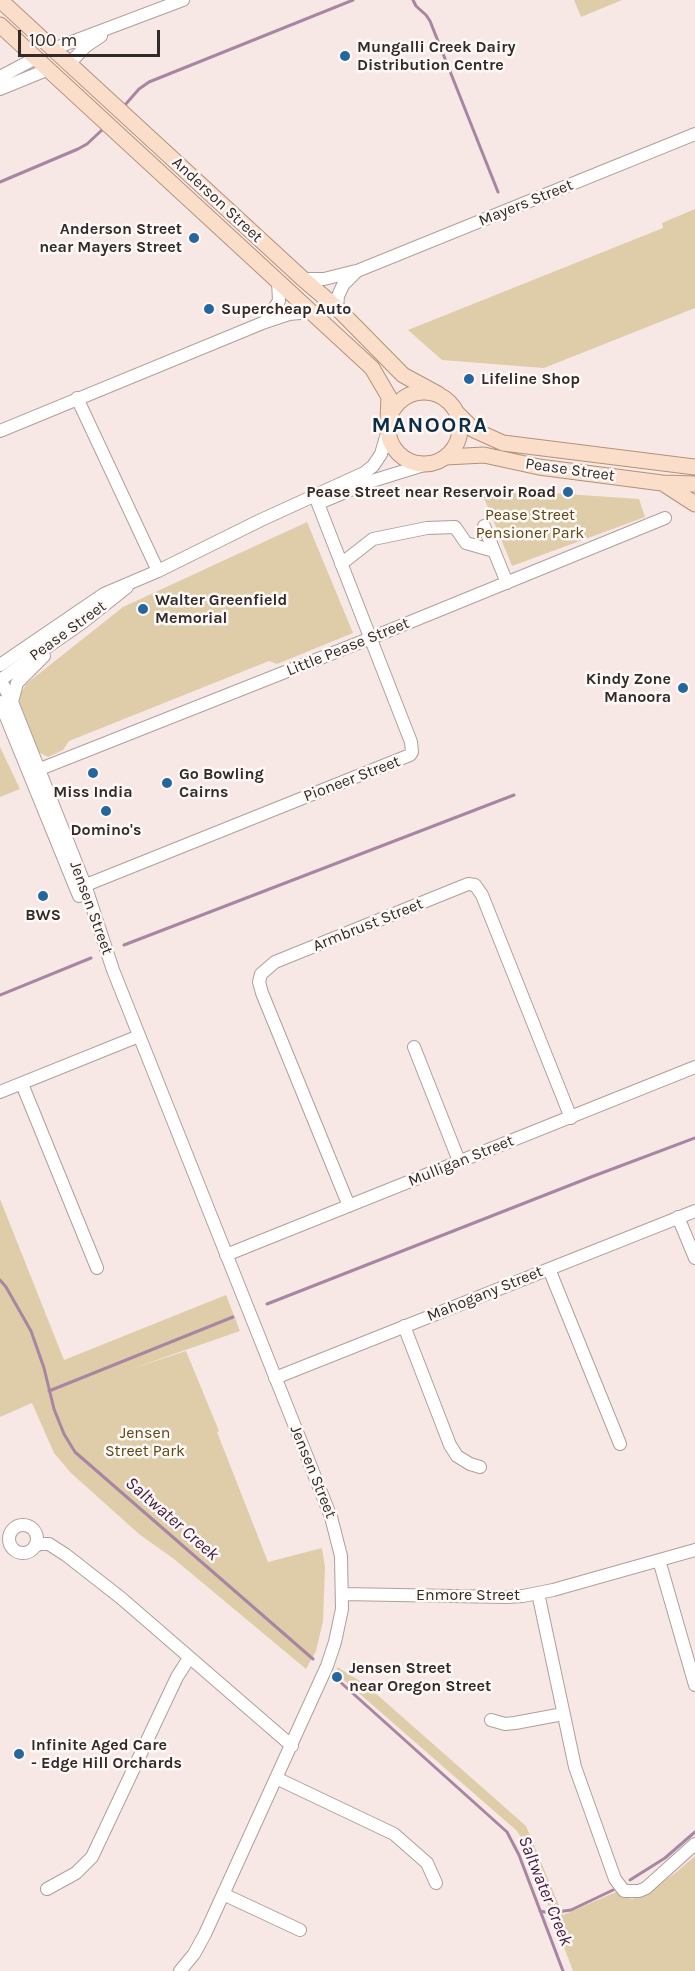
<!DOCTYPE html>
<style>
body{margin:0}
#map{position:relative;width:695px;height:1971px;overflow:hidden;background:#f8e8e5;font-family:Karla,sans-serif}
canvas{display:block}
.scale{position:absolute;left:18px;top:30px;width:142px;height:27px;box-sizing:border-box;border:3px solid #312a29;border-top:0;padding-left:8px;font-size:18px;line-height:21px;white-space:nowrap;color:#312a29;-webkit-text-stroke:4px #fef8f7;paint-order:stroke}
</style>
<div id="map">
<canvas width="695" height="1971"></canvas>
<div class="scale">100 m</div>
</div>
<script>
const ctx = document.querySelector('canvas').getContext('2d');
ctx.lineJoin = 'round';
function fill(path, color) {
  ctx.fillStyle = color;
  ctx.fill(path, 'evenodd');
}
function toPath(rows) {
  const path = new Path2D();
  for (const r of rows) {
    if (r.length === 3) {
      path.moveTo(r[0] + r[2], r[1]);
      path.arc(r[0], r[1], r[2], 0, 2 * Math.PI);
      continue;
    }
    path.moveTo(r[0], r[1]);
    for (let i = 2; i < r.length; i += 2) path.lineTo(r[i], r[i + 1]);
  }
  return path;
}
function stroke(path, color, width, dash) {
  ctx.strokeStyle = color;
  ctx.lineWidth = width;
  ctx.lineCap = dash ? 'butt' : 'round';
  ctx.setLineDash(dash || []);
  ctx.stroke(path);
}
function write(font, color, halo, rows, align = 'center') {
  ctx.font = font + ' Karla,sans-serif';
  ctx.lineWidth = 5;
  ctx.setLineDash([]);
  ctx.textBaseline = 'middle';
  ctx.strokeStyle = halo;
  ctx.fillStyle = color;
  for (const [text, x, y, turn = 0] of rows) {
    ctx.save();
    ctx.translate(x, y);
    ctx.rotate((+turn || 0) * Math.PI / 180);
    ctx.textAlign = isNaN(turn) ? turn : align;
    if (halo) ctx.strokeText(text, 0, 0);
    ctx.fillText(text, 0, 0);
    ctx.restore();
  }
}
fill(toPath([
 [574,0,622,0,581,17],
 [695,209,695,308,544,368,442,360,408,330,663,228,662,223],
 [480,488,639,499,645,517,512,566],
 [307,522,353,633,277,664,269,661,69,741,63,750,48,757,38,752,19,703,21,693,26,684,123,607],
 [0,747,20,789,0,797],
 [0,1199,64,1360,226,1295,240,1331,131,1369,186,1351,219,1431,217,1432,268,1562,322,1548,325,1567,323,1621,316,1651,306,1669,174,1559,139,1534,71,1473,54,1453,32,1403,0,1417],
 [337,1667,365,1684,526,1826,563,1915,616,1892,632,1899,646,1893,674,1874,695,1856,695,1971,573,1971,525,1844,517,1831,337,1674]
]), '#decda8');
stroke(toPath([
 [413,0,416,6,426,15,430,21,498,192],
 [125,105,139,89,149,82,353,0],
 [0,182,78,149,87,144,102,130],
 [124,945,514,795],
 [0,995,91,958],
 [0,1280,6,1287,31,1331,44,1368,54,1409,64,1434,75,1452,313,1659],
 [267,1304,591,1177,695,1138],
 [49,1391,233,1317],
 [338,1680,507,1832,519,1855,563,1971],
 [630,1880,665,1858,695,1832],
 [540,1911,550,1913,571,1910,613,1890]
]), '#a885a2', 3);
const minor = toPath([
 [53,49,183,0],
 [69,64,86,46,101,36],
 [0,77,36,58],
 [0,89,49,69],
 [303,279,324,279,356,271],
 [337,308,338,296,343,285,357,271,695,134],
 [265,322,279,301,278,281],
 [77,398,158,571],
 [0,431,265,322,289,314,311,312],
 [319,503,372,481,427,464],
 [484,526,507,583],
 [341,564,373,539,427,528,455,527,466,543,494,551],
 [0,665,104,594,158,571,261,520,364,473,373,466,381,454,388,430],
 [0,679,12,702,85,885,113,970,331,1517,341,1556,342,1609,335,1642,327,1666,205,1934,194,1954,180,1971],
 [0,680,83,622,127,587],
 [0,702,79,896],
 [12,702,17,683,44,656],
 [30,773,371,638,665,518],
 [76,889,410,755,412,752,411,742,315,496],
 [414,1047,459,1161],
 [22,1084,97,1268],
 [0,1092,139,1036],
 [349,1206,262,993,259,982,261,974,275,962,468,884,475,885,482,895,571,1118],
 [678,1217,695,1258],
 [226,1255,695,1067],
 [549,1269,620,1444],
 [404,1326,450,1445,457,1456,470,1464,480,1467],
 [275,1378,695,1211],
 [23,1539,14],
 [34,1547,40,1544,49,1544,66,1555,121,1598,292,1746],
 [659,1560,695,1685],
 [538,1593,575,1767,615,1879,624,1891,639,1891,646,1888,695,1844],
 [342,1594,507,1597,523,1596,553,1590,695,1550],
 [491,1720,505,1724,515,1723,563,1714],
 [276,1778,394,1834,427,1863,436,1883],
 [47,1889,76,1873,92,1857,177,1677,189,1658],
 [223,1894,300,1930]
]);
const major = toPath([
 [0,0,303,279,337,308,403,375,438,394],
 [0,25,372,368,389,397,388,420],
 [424,428,36],
 [457,413,474,430,503,443,695,467],
 [446,457,484,455,539,467,662,483,695,484],
 [664,484,695,504]
]);
stroke(minor, '#ae9f9d', 14);
stroke(major, '#b2917a', 17);
stroke(minor, '#fff', 12);
stroke(major, '#fbdec9', 15);
for (const [x, y, r, color] of [
 [345,56,6,"#25679c"],
 [194,238,6,"#25679c"],
 [209,309,6,"#25679c"],
 [469,379,6,"#25679c"],
 [568,492,6,"#25679c"],
 [143,609,6,"#25679c"],
 [683,688,6,"#25679c"],
 [93,773,6,"#25679c"],
 [167,783,6,"#25679c"],
 [106,811,6,"#25679c"],
 [43,896,6,"#25679c"],
 [337,1677,6,"#25679c"],
 [19,1754,6,"#25679c"]
]) {
  const dot = new Path2D();
  dot.arc(x, y, r, 0, 2 * Math.PI);
  ctx.fillStyle = color;
  ctx.fill(dot);
  stroke(dot, '#fef8f7', 2);
}
write('bold 16px', '#312a29', '#fef8f7', [
 ["Mungalli Creek Dairy",357,47],
 ["Distribution Centre",357,65],
 ["Anderson Street",182,229,"right"],
 ["near Mayers Street",182,247,"right"],
 ["Supercheap Auto",221,309],
 ["Lifeline Shop",481,379],
 ["Pease Street near Reservoir Road",556,492,"right"],
 ["Walter Greenfield",155,600],
 ["Memorial",155,618],
 ["Kindy Zone",671,679,"right"],
 ["Manoora",671,697,"right"],
 ["Go Bowling",179,774],
 ["Cairns",179,792],
 ["Miss India",93,792,"center"],
 ["Domino's",106,830,"center"],
 ["BWS",43,915,"center"],
 ["Jensen Street",349,1668],
 ["near Oregon Street",349,1686],
 ["Infinite Aged Care",31,1745],
 ["- Edge Hill Orchards",31,1763]
], 'left');
write('16px', '#312a29', '#fef8f7', [
 ["Anderson Street",217,200,43],
 ["Mayers Street",526,203,-22],
 ["Pease Street",570,470,8],
 ["Pease Street",68,631,-36],
 ["Little Pease Street",348,647,-22],
 ["Pioneer Street",352,779,-21],
 ["Jensen Street",91,908,70],
 ["Armbrust Street",368,925,-22],
 ["Mulligan Street",461,1161,-22],
 ["Mahogany Street",485,1294,-22],
 ["Jensen Street",313,1472,68],
 ["Enmore Street",468,1595]
]);
write('16px', '#5c4715', '#fef8f7', [
 ["Pease Street",530,515],
 ["Pensioner Park",530,533],
 ["Jensen",145,1433],
 ["Street Park",145,1451]
]);
write('italic 18px', '#471a42', '#fef8f7', [
 ["Saltwater Creek",172,1519,41],
 ["Saltwater Creek",545,1891,68]
]);
ctx.letterSpacing = '1.5px';
write('bold 22px', '#0d2d47', '#fef8f7', [
 ["MANOORA",430,426]
]);
ctx.letterSpacing = '0px';
</script>
